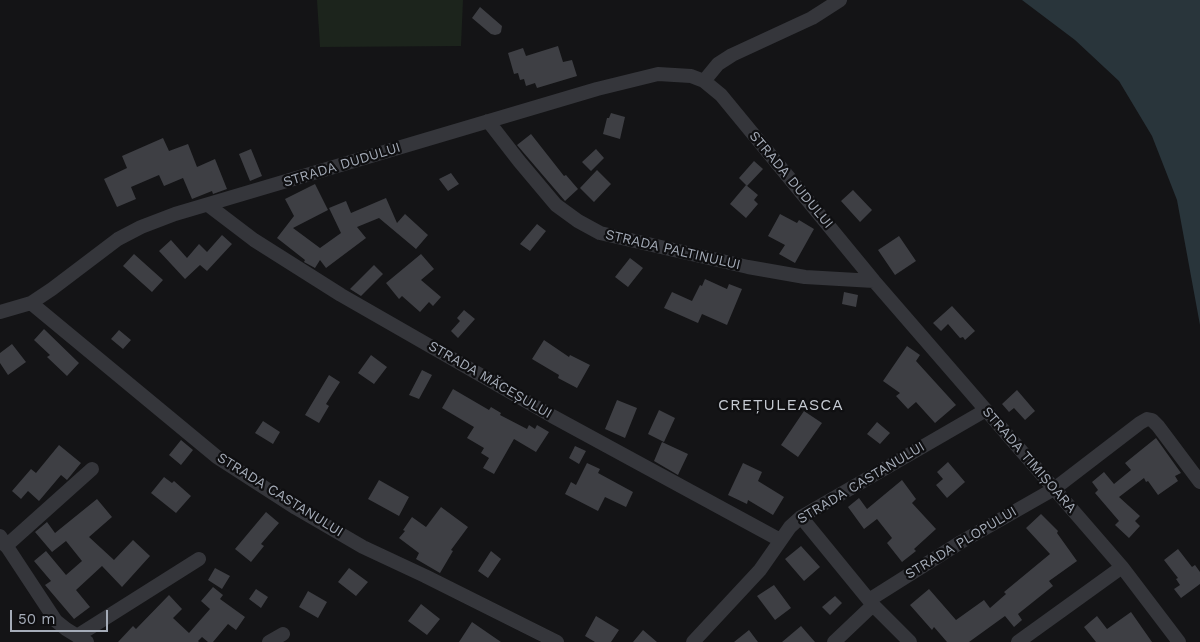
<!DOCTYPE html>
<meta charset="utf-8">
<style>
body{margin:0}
#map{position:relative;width:1200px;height:642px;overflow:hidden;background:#141416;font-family:"Work Sans",sans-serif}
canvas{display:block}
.scale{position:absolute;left:10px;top:610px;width:98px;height:22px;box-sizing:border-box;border:2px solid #a5acb8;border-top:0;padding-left:6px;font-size:15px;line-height:18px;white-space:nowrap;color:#a5acb8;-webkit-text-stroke:4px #0f0f11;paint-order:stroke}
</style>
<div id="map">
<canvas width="1200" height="642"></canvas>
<div class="scale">50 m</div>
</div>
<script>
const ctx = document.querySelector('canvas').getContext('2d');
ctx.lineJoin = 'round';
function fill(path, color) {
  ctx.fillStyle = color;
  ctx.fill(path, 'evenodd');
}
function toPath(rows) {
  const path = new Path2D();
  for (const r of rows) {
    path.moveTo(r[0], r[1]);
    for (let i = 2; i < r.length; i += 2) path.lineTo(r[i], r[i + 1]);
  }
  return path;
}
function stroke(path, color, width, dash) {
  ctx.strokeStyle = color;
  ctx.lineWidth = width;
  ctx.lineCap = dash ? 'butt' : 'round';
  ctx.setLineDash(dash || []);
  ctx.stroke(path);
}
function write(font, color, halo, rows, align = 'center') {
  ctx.font = font + ' "Work Sans",sans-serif';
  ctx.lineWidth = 4.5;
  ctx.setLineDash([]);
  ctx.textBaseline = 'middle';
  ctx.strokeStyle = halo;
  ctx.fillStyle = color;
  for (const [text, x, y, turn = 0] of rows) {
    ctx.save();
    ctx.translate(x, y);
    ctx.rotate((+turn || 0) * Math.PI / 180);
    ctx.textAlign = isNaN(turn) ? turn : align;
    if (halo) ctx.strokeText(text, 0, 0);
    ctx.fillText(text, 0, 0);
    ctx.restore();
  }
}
fill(toPath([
 [317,0,463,0,461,46,320,47]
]), '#1c241c');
fill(toPath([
 [1022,0,1200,0,1200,325,1177,200,1152,136,1119,81,1075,40]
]), '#29353b');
fill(toPath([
 [480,7,502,26,501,32,499,34,495,35,491,34,472,18],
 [558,46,563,62,572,60,577,76,537,88,535,83,526,86,524,79,520,80,518,73,514,74,508,53,523,48,526,56],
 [611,113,625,117,620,139,603,134,607,118,609,118],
 [531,134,564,176,566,175,578,189,565,201,517,145],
 [163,138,169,151,188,144,197,167,215,159,227,189,213,194,212,191,192,199,183,178,164,186,159,175,131,187,136,199,117,207,104,179,127,168,122,156],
 [251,149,262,176,250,181,239,154],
 [596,149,604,158,591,171,582,162],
 [754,161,763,169,747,186,739,178],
 [597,170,611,184,594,202,580,188],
 [451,173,459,184,448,191,439,179],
 [315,184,328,210,293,228,320,248,341,233,329,208,346,201,351,213,386,198,397,223,405,214,428,235,416,249,379,218,357,227,366,238,326,268,320,260,315,268,304,262,305,260,277,238,294,216,285,199],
 [746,185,758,195,754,200,758,204,746,218,730,204],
 [853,190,872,210,860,222,841,201],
 [780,214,797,223,799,220,814,229,795,263,779,254,785,245,768,236],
 [537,224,546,231,530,251,520,244],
 [222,235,232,244,207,271,200,265,185,279,159,251,171,240,187,258,199,244,207,252],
 [899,236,916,261,895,275,878,250],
 [134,254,163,280,152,292,123,266],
 [421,254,434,269,421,280,441,297,433,306,429,302,420,312,402,296,399,299,386,283],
 [630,258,643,268,628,287,615,277],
 [374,265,383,274,361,296,350,289],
 [705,279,727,289,729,284,742,289,727,325,702,314,698,323,664,308,672,292,692,301,700,285,702,286],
 [844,292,858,295,856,307,842,304],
 [952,306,975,331,965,340,963,337,960,338,948,324,941,331,933,323],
 [464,310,475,319,458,338,451,331,460,321,457,318],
 [44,329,79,363,67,376,47,357,50,355,34,340],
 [119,330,131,340,123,349,111,339],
 [544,340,569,357,570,355,590,365,577,388,558,378,559,375,532,359],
 [12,344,26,362,8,375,0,363,0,353],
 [907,346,920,355,916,361,956,405,935,423,916,402,908,409,896,396,900,393,883,381],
 [371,355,387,367,374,384,358,373],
 [422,370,432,375,419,399,409,395],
 [329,375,340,382,326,404,329,406,319,423,305,415],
 [453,389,489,410,491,407,501,413,500,415,527,429,529,425,535,429,537,425,549,432,536,452,514,439,494,474,483,468,489,458,481,453,484,448,467,438,474,427,442,408],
 [1017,390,1035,411,1025,420,1014,408,1009,412,1002,404],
 [617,400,637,408,625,438,605,429],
 [659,410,675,418,664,442,648,434],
 [804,411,822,423,798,457,781,445],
 [263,421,280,432,273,444,255,433],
 [877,422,890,433,880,444,867,434],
 [1156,438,1181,473,1175,476,1178,481,1158,495,1148,481,1146,482,1144,478,1119,497,1140,516,1135,521,1140,526,1129,538,1115,525,1119,521,1095,493,1098,490,1092,482,1104,472,1114,484,1131,470,1125,463],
 [181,440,193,450,181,465,169,455],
 [662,442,688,454,678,475,654,461],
 [59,445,81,463,67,480,61,475,39,501,28,491,21,499,12,491,31,469,36,473],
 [575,446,586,451,579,464,569,458],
 [948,462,965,482,947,498,936,485,943,479,937,472],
 [587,463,600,469,598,473,633,492,626,507,605,497,598,511,565,494,571,482,576,485],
 [743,463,762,472,758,481,784,497,773,515,748,500,747,504,728,495],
 [164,477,172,483,174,481,191,496,176,513,151,493],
 [379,480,409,497,399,516,368,499],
 [902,480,916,499,912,503,936,529,914,549,916,551,902,562,887,543,892,538,877,519,864,529,848,507,859,498,867,509],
 [97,499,112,517,89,537,114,560,133,540,150,556,122,587,102,566,76,590,90,607,74,619,45,585,51,581,34,561,46,551,66,575,82,561,66,541,52,552,35,532,47,522,55,533],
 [441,507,468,527,451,550,453,551,440,573,416,559,419,553,399,538,405,531,403,530,412,517,426,527],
 [266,512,279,523,261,544,264,546,251,562,235,549],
 [1041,514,1058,531,1057,533,1077,561,1049,581,1053,586,1018,614,1022,620,1014,627,1005,616,969,642,947,642,934,627,932,630,910,605,929,589,956,620,984,600,990,608,1006,594,1004,592,1050,554,1026,528],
 [801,546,820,567,804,581,785,559],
 [1178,549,1192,567,1195,565,1200,572,1200,584,1181,598,1174,589,1180,585,1176,579,1178,578,1164,560],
 [491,551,501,559,488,578,478,571],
 [215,568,230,576,222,589,208,580],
 [349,568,368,582,356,596,338,582],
 [774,585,791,608,775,620,757,596],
 [213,587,223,595,220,599,245,617,236,630,228,624,213,642,208,642,202,637,198,641,199,642,118,642,133,626,136,629,169,595,182,609,173,618,189,633,210,609,201,601],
 [256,589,268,597,261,608,249,599],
 [308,591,327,602,318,618,299,607],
 [835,596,842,603,830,615,822,607],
 [421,604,440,619,427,635,408,621],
 [1131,612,1152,642,1096,642,1084,627,1097,616,1107,629],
 [596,616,619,630,611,642,595,642,585,636],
 [472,622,501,642,459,642],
 [801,626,815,642,782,642],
 [643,630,657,642,633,642],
 [749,630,758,642,734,642]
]), '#3e3f44');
stroke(toPath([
 [704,81,718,64,732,55,812,18,840,0],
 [488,121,519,161,556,205,578,221,600,233,748,267,805,277,874,281],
 [208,205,254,240,341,295,552,416,780,540],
 [31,303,217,457,296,508,363,547,425,576,557,642],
 [0,312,31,303,52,289,118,239,141,227,175,214,597,89,658,74,691,76,704,81,721,95,874,281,1122,567,1179,642],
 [801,517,873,605,910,642],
 [0,536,56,621,66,629,87,642],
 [6,546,92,469],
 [869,600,961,542,1054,489,1140,423,1147,419,1152,420,1158,426,1200,482],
 [77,636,199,559],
 [269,642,283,634],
 [693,642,760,570,790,527,801,517,986,410],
 [834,642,873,605],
 [1018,642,1122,567]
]), '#35363b', 14);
write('14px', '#a5acb8', '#0f0f11', [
 ["STRADA DUDULUI",342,165,-17],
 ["STRADA DUDULUI",791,180,50],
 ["STRADA PALTINULUI",673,250,13],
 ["STRADA MĂCEȘULUI",490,380,30],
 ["STRADA TIMIȘOARA",1029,460,49],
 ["STRADA CASTANULUI",861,483,-31],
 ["STRADA CASTANULUI",280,495,32],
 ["STRADA PLOPULUI",961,543,-31]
]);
ctx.letterSpacing = '1px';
write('16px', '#c6cbd3', '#0f0f11', [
 ["CREȚULEASCA",781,405]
]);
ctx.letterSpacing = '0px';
</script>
